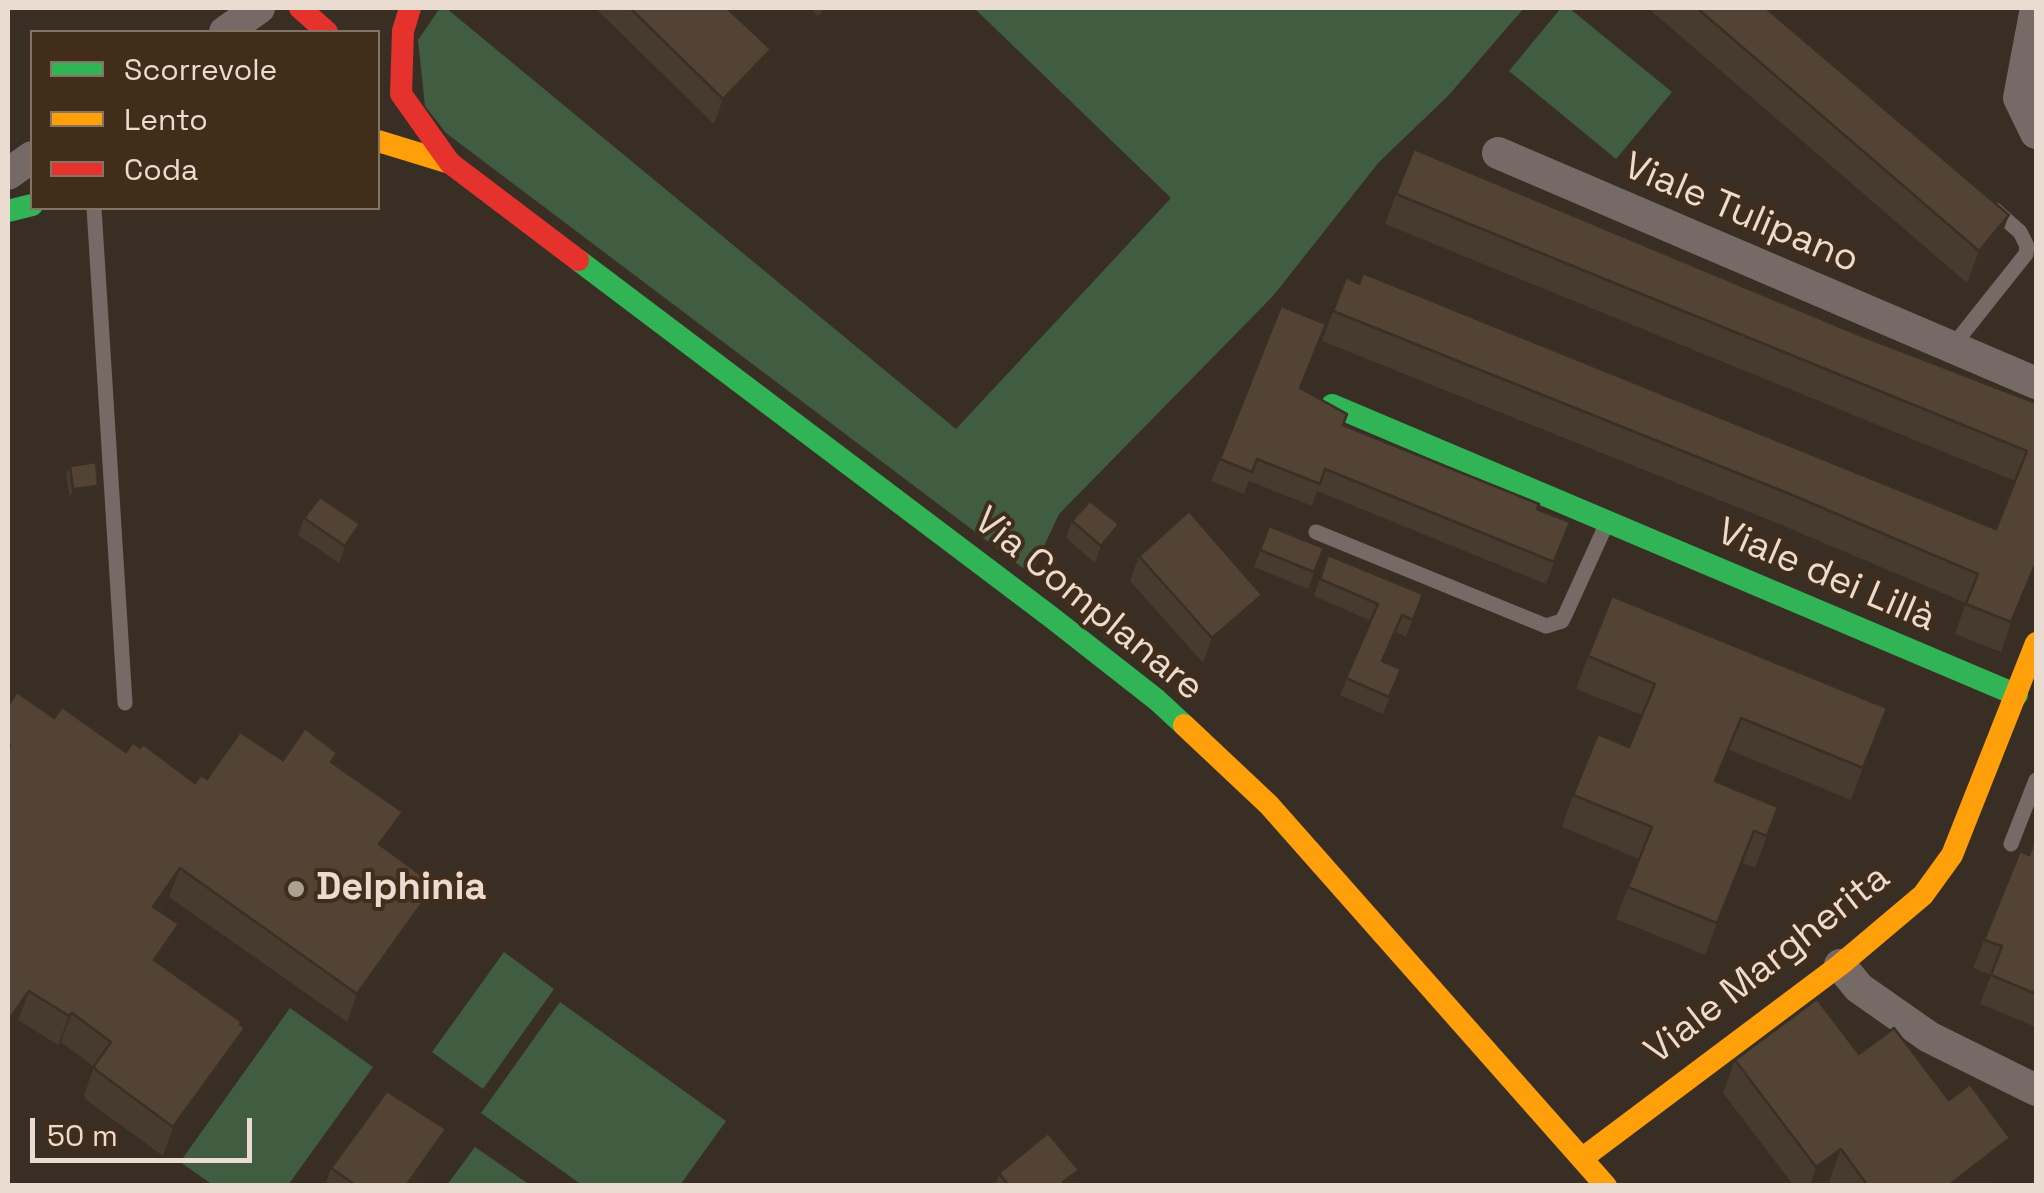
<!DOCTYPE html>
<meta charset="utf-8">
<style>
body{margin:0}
#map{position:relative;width:2044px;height:1193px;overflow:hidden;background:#392e24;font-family:"Space Grotesk",sans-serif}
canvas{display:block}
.frame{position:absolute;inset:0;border:10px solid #eadcd1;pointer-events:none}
.legend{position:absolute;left:30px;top:30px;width:350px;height:180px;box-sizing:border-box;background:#422d1b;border:2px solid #857364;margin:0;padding:12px 18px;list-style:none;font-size:30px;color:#eadcd1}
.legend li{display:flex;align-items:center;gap:20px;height:50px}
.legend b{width:50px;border:2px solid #857364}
.scale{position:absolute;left:30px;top:1118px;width:222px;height:45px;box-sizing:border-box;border:5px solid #eadcd1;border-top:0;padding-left:12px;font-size:30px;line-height:35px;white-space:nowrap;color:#eadcd1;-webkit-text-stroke:8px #422d1b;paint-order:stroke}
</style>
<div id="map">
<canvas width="2044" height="1193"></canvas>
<div class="frame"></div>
<ul class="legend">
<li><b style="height:12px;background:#30b455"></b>Scorrevole</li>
<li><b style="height:12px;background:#ff9f0a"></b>Lento</li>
<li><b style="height:12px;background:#e5322d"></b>Coda</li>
</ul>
<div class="scale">50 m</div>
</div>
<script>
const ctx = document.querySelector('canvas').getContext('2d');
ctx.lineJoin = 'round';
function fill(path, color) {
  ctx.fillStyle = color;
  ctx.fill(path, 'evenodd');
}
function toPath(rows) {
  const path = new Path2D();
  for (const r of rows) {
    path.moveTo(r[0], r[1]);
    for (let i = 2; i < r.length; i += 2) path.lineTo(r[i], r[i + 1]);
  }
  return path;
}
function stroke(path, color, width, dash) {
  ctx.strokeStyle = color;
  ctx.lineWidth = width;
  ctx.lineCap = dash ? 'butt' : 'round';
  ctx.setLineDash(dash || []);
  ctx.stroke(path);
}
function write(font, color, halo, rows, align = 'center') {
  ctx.font = font + ' "Space Grotesk",sans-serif';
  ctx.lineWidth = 8;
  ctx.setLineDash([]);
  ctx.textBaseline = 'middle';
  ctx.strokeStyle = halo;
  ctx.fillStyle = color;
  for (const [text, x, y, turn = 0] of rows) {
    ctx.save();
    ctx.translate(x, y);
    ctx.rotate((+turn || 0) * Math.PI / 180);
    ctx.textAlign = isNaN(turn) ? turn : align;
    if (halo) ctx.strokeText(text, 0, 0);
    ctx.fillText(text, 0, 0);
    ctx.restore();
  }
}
fill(toPath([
 [440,8,446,8,956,429,1171,198,974,8,1524,8,1448,96,1379,162,1273,296,1059,514,1031,574,446,133,425,106,418,40],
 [1561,8,1569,8,1672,92,1616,159,1509,71],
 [504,952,554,989,483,1089,432,1052],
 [560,1002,726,1121,680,1185,582,1185,481,1113],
 [290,1008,373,1067,288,1185,213,1185,180,1162],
 [475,1147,530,1185,447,1185]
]), '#405d41');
stroke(toPath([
 [94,208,125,703],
 [1952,347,2026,254,2027,246,2020,232,1995,210],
 [1316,532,1546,626,1562,621,1566,613,1606,525],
 [2011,844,2036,780]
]), '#756a65', 15);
stroke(toPath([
 [2036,8,2019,98,2036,133],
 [225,32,259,8],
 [1498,153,2036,383],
 [8,174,32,157],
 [1840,965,1859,988,1929,1037,2036,1090]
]), '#756a65', 32);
stroke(toPath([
 [8,211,32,205],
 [578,260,1051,617,1157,700,1184,725],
 [1332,405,2017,695]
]), '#30b455', 22);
stroke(toPath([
 [378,141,450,163],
 [1184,725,1269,805,1606,1186],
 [1584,1157,1840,965,1923,895,1952,855,2036,643]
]), '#ff9f0a', 22);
stroke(toPath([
 [300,8,327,32],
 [410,8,403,31,401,94,450,163,578,260]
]), '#e5322d', 22);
fill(toPath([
 [595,8,727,8,771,49,762,74,714,124],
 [810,8,826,8,818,16],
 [1648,8,1766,8,1997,248,1967,283],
 [1396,194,1857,334,2036,403,2036,567,2001,652,1955,634,1966,603,1779,524,1322,341,1346,277,1359,284,1996,529,2015,481,1385,224],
 [1344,425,1570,522,1546,584,1317,491,1312,506,1249,481,1244,494,1211,481,1220,459],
 [70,466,98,486,95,494,70,498,66,475],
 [304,518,354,541,339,563,298,535],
 [1072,521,1119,524,1113,541,1095,563,1066,538],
 [1269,526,1324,548,1308,589,1254,567],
 [1328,555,1423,594,1406,637,1396,632,1383,661,1401,669,1383,714,1340,695,1371,621,1314,596],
 [1139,556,1262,595,1253,620,1203,663,1130,581],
 [1588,656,1887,708,1851,800,1729,750,1716,782,1778,807,1755,868,1742,863,1705,955,1616,919,1639,859,1562,827,1573,795,1629,747,1642,715,1576,689],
 [8,705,54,718,195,783,283,760,337,753,333,764,403,812,392,841,386,849,435,885,425,914,347,1022,169,897,160,911,169,953,160,964,240,1025,235,1057,163,1156,85,1099,84,1095,94,1067,61,1042,58,1045,18,1020,8,1035],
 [2036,837,2036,1027,1980,1004,1991,975,1973,968,1984,940,2029,855],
 [1859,1054,1949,1100,2010,1138,1999,1170,1978,1186,1832,1186,1829,1181,1823,1186,1794,1186,1723,1093,1735,1060],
 [446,1129,437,1154,415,1186,325,1186,331,1168],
 [999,1173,1073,1186,995,1186]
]), '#473a2e');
fill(toPath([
 [771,49,762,74,714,124,723,99],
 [2009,215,1997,248,1967,283,1979,251],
 [98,486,95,494,70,498,73,489],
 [360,524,354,541,339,563,345,546],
 [1119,524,1113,541,1095,563,1101,546],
 [2036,563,2036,567,2001,652,2011,622],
 [1262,595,1253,620,1203,663,1212,638],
 [1887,708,1875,741,1851,800,1863,768],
 [403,812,392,841,369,873,379,844],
 [1754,831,1742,863,1705,955,1717,923],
 [180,868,169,897,142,936,153,907],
 [435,885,425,914,347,1022,357,994],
 [179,924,169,953,143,988,154,960],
 [29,991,18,1020,8,1035,8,1021],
 [72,1013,61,1042,58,1045,69,1016],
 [245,1028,235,1057,163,1156,173,1127],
 [446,1129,437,1154,415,1186,406,1186],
 [2010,1138,1999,1170,1978,1186,1948,1186],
 [1841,1149,1829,1181,1823,1186,1810,1186,1816,1167],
 [1079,1170,1073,1186,1062,1186,1063,1182]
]), '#3a2f25');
const building = toPath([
 [630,8,727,8,771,49,723,99,630,8],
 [1697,8,1766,8,2009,215,1979,251,1697,8],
 [1414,149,1857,334,2036,403,2036,563,2011,622,1966,604,1978,574,1790,494,1333,311,1346,277,1359,284,1363,273,1996,529,2027,451,1396,194,1414,149],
 [1281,306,1326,324,1300,388,1347,414,1343,425,1539,504,1537,509,1570,522,1554,562,1325,469,1320,484,1257,459,1252,472,1220,459,1281,306],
 [96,462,98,486,73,489,70,466,96,462],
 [320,497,360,524,345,546,304,518,320,497],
 [1090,501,1119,524,1101,546,1072,521,1090,501],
 [1189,511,1262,595,1212,638,1139,556,1189,511],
 [1269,526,1324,548,1314,572,1260,550,1269,526],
 [1328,555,1423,594,1413,620,1402,615,1382,661,1401,669,1389,697,1346,678,1378,604,1320,579,1328,555],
 [1612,596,1887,708,1863,768,1741,718,1715,781,1778,807,1767,836,1754,831,1717,923,1628,887,1652,827,1573,795,1598,734,1629,747,1655,684,1588,656,1612,596],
 [17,692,54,718,62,707,126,752,133,742,140,748,143,744,195,783,201,775,207,779,240,732,283,760,305,728,337,753,331,762,403,812,379,844,435,885,357,994,180,868,153,907,179,924,154,960,242,1022,240,1024,245,1028,173,1127,96,1070,94,1066,111,1042,72,1013,69,1016,29,991,8,1021,8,750,10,746,8,744,8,705,17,692],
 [2036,837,2036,994,1991,975,2002,946,1984,940,2020,851,2029,855,2036,837],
 [1817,999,1859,1054,1894,1028,1949,1100,1970,1084,2010,1138,1948,1186,1868,1186,1841,1149,1816,1167,1735,1060,1817,999],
 [387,1091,446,1129,406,1186,357,1186,331,1168,387,1091],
 [1048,1133,1079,1170,1063,1182,1066,1186,1009,1186,999,1173,1048,1133]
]);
fill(building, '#534335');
stroke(building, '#3a2f25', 2.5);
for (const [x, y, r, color] of [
 [296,889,10,"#ac9f94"]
]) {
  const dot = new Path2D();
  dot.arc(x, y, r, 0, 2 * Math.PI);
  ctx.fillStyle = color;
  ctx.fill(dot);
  stroke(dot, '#422d1b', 4);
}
write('38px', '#eadcd1', '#422d1b', [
 ["Viale Tulipano",1741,214,23],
 ["Viale dei Lillà",1826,576,23],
 ["Via Complanare",1088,605,39],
 ["Viale Margherita",1768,965,-38]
]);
write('bold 38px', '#eadcd1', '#422d1b', [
 ["Delphinia",316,889]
], 'left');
</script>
